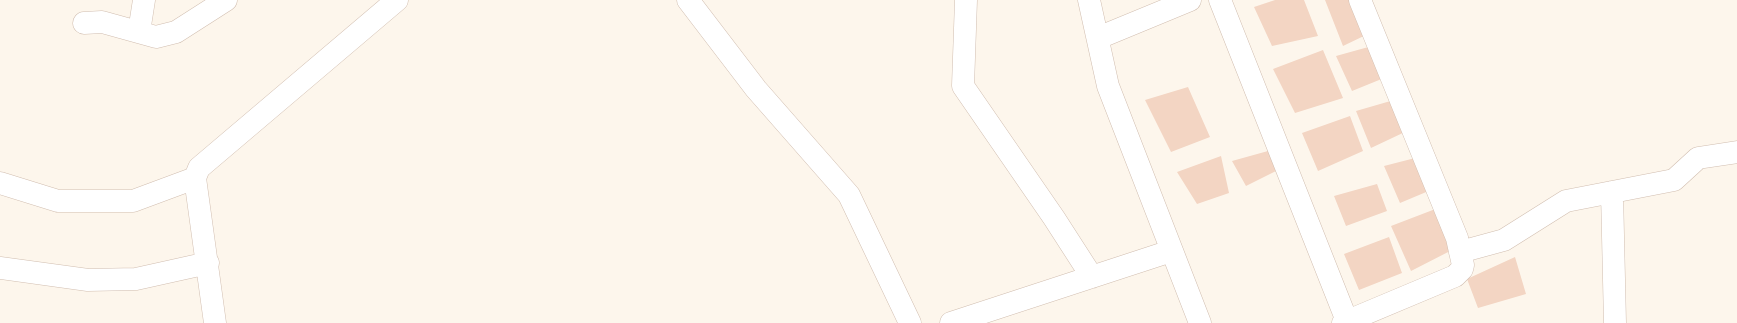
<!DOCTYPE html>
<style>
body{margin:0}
canvas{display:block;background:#fdf6ec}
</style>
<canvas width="1737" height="323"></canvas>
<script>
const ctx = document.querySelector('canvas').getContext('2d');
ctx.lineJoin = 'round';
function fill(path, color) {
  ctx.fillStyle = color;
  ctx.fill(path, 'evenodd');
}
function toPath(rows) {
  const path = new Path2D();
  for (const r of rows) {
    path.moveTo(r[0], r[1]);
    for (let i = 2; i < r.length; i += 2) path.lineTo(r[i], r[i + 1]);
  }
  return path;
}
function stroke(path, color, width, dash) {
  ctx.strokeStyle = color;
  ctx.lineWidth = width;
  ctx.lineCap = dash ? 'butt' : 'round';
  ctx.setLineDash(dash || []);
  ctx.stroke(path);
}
fill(toPath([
 [1275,0,1304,0,1318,36,1272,46,1254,7],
 [1325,0,1354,0,1368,34,1343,46],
 [1372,46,1384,78,1352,91,1336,56],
 [1323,50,1343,98,1295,113,1273,69],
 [1188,87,1210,137,1171,152,1145,100],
 [1394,100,1407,131,1371,148,1356,111],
 [1350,116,1363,151,1318,171,1302,133],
 [1268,151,1276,171,1246,186,1232,161],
 [1221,156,1229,193,1197,204,1177,172],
 [1419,157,1431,190,1400,203,1384,166],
 [1377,184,1387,211,1346,226,1334,196],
 [1438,208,1454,249,1411,271,1391,226],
 [1389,237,1402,273,1359,290,1344,254],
 [1515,257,1526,294,1478,308,1467,279]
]), '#f3d5c3');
const minor = toPath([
 [688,0,756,89,849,195,910,323],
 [966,0,963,86,1054,218,1092,277],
 [1089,0,1108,86,1200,323],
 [1220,0,1347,321],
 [84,23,102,22,156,37,176,32,226,0],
 [139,32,144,0],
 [1098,38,1190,0],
 [0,183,58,201,133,201,195,178],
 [1612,192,1615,323],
 [1460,252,1504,240,1566,201,1674,180,1698,158,1737,152],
 [0,268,88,280,136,279,208,263],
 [215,323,195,178,199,168,397,0],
 [951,323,1171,251],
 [1343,323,1455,276,1462,269,1463,265,1457,238,1360,0]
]);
stroke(minor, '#d1beb0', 23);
stroke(minor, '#fff', 22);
</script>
